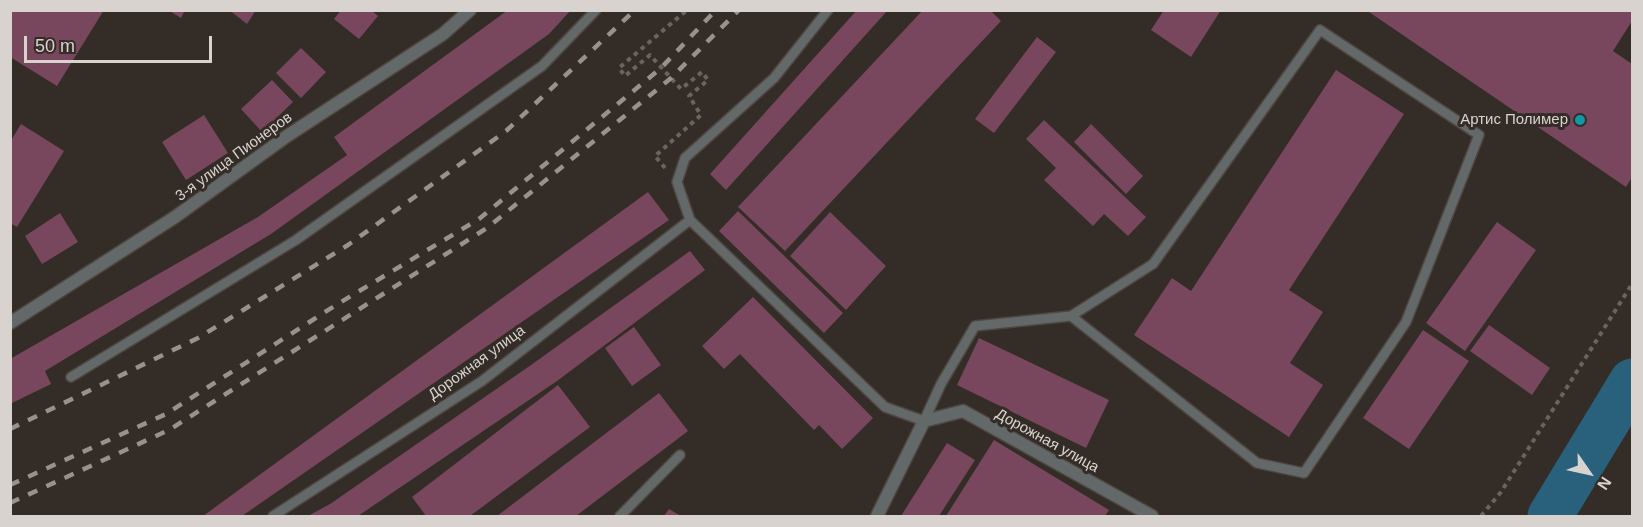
<!DOCTYPE html>
<meta charset="utf-8">
<style>
body{margin:0}
#map{position:relative;width:1643px;height:527px;overflow:hidden;background:#342c26;font-family:Arial,sans-serif}
canvas{display:block}
.frame{position:absolute;inset:0;border:12px solid #d9d3cf;pointer-events:none}
.north{position:absolute;left:1559px;top:443px;width:60px;height:60px;-webkit-text-stroke:4px #342c26;paint-order:stroke;rotate:124deg;font-size:16px;font-weight:700;line-height:24px;text-align:center;color:#d9d3cf}
.north::after{content:'';display:block;margin:auto;width:21px;height:27px;background:#d9d3cf;clip-path:polygon(50% 0,100% 100%,50% 72%,0 100%)}
.scale{position:absolute;left:24px;top:36px;width:188px;height:27px;box-sizing:border-box;border:3px solid #d9d3cf;border-top:0;padding-left:8px;font-size:18px;line-height:21px;white-space:nowrap;color:#d9d3cf;-webkit-text-stroke:4px #342c26;paint-order:stroke}
</style>
<div id="map">
<canvas width="1643" height="527"></canvas>
<div class="frame"></div>
<div class="north">N</div>
<div class="scale">50 m</div>
</div>
<script>
const ctx = document.querySelector('canvas').getContext('2d');
ctx.lineJoin = 'round';
function toPath(rows) {
  const path = new Path2D();
  for (const r of rows) {
    path.moveTo(r[0], r[1]);
    for (let i = 2; i < r.length; i += 2) path.lineTo(r[i], r[i + 1]);
  }
  return path;
}
function stroke(path, color, width, dash) {
  ctx.strokeStyle = color;
  ctx.lineWidth = width;
  ctx.lineCap = dash ? 'butt' : 'round';
  ctx.setLineDash(dash || []);
  ctx.stroke(path);
}
function fill(path, color) {
  ctx.fillStyle = color;
  ctx.fill(path, 'evenodd');
}
function write(font, color, halo, rows, align = 'center') {
  ctx.font = font + ' Arial,sans-serif';
  ctx.lineWidth = 6;
  ctx.setLineDash([]);
  ctx.textBaseline = 'middle';
  ctx.strokeStyle = halo;
  ctx.fillStyle = color;
  for (const [text, x, y, turn = 0] of rows) {
    ctx.save();
    ctx.translate(x, y);
    ctx.rotate((+turn || 0) * Math.PI / 180);
    ctx.textAlign = isNaN(turn) ? turn : align;
    if (halo) ctx.strokeText(text, 0, 0);
    ctx.fillText(text, 0, 0);
    ctx.restore();
  }
}
stroke(toPath([
 [1550,516,1632,381]
]), '#29607b', 45);
fill(toPath([
 [10,10,104,10,57,86,10,57],
 [168,10,185,10,181,18],
 [229,10,256,10,247,24],
 [341,10,371,10,378,16,359,39,334,19],
 [508,10,571,10,549,34,271,234,45,371,51,384,10,404,10,359,258,217,347,155,334,137],
 [857,10,888,10,726,190,710,174],
 [923,10,990,10,1001,21,785,251,738,207],
 [1164,10,1221,10,1191,57,1151,30],
 [1366,10,1632,10,1632,21,1613,51,1632,64,1632,177,1626,187],
 [1037,37,1056,52,994,133,975,119],
 [301,48,326,72,301,98,276,73],
 [1336,70,1404,114,1289,290,1323,312,1290,363,1323,385,1289,437,1134,335,1172,278,1191,291],
 [272,80,293,102,262,132,241,109],
 [204,115,228,153,186,180,162,142],
 [1044,120,1146,217,1128,236,1104,214,1093,226,1044,180,1056,168,1026,139],
 [21,124,64,151,17,227,10,223,10,142],
 [1091,124,1143,176,1126,194,1074,142],
 [648,192,669,220,242,516,203,516],
 [738,211,843,313,824,333,719,231],
 [830,212,886,266,846,310,790,256],
 [60,213,78,242,42,264,25,236],
 [1497,222,1536,250,1465,351,1426,323],
 [690,251,705,270,557,381,358,516,308,516,330,504,531,365],
 [753,297,873,418,842,449,819,425,814,430,740,354,724,369,702,346],
 [1489,325,1550,368,1532,395,1470,351],
 [634,327,661,365,632,386,605,348],
 [1423,330,1469,361,1409,449,1363,418],
 [979,338,1109,400,1086,448,957,385],
 [558,385,590,427,470,516,426,516,412,497],
 [659,393,688,431,576,516,497,516],
 [994,440,1109,510,1105,516,946,516],
 [947,443,975,460,939,516,901,516],
 [669,509,681,516,664,516]
]), '#78475d');
const lane = toPath([
 [828,10,774,78,685,158,677,182,690,220,885,407,924,421,941,384,975,326,1071,316,1257,463,1304,473,1406,322,1479,135,1320,30,1153,264,1071,316],
 [71,377,296,240,542,66,596,10],
 [273,516,482,381,690,220],
 [620,516,680,455]
]);
const street = toPath([
 [10,323,175,217,287,136,443,34,470,10],
 [877,516,924,421,963,411,1152,516]
]);
stroke(lane, '#4e4741', 12);
stroke(street, '#4e4741', 15);
stroke(toPath([
 [665,168,655,156,701,115,689,96,708,80,702,72,681,89,650,55,625,76,619,68,687,10],
 [1481,516,1501,492,1632,284]
]), '#6b635e', 4, [4.5, 4.5]);
stroke(lane, '#636868', 9);
stroke(street, '#636868', 12);
stroke(toPath([
 [10,429,198,338,348,245,506,131,635,10],
 [10,485,166,414,336,305,479,219,661,68,716,10],
 [10,503,169,430,487,228,670,79,739,10]
]), '#98918c', 4.5, [10, 10]);
for (const [x, y, r, color] of [
 [1580,120,6,"#0f9aa8"]
]) {
  const dot = new Path2D();
  dot.arc(x, y, r, 0, 2 * Math.PI);
  ctx.fillStyle = color;
  ctx.fill(dot);
  stroke(dot, '#342c26', 2);
}
write('15px', '#d9d3cf', '#342c26', [
 ["Артис Полимер",1568,120]
], 'right');
write('15px', '#d9d3cf', '#342c26', [
 ["3-я улица Пионеров",234,157,-36],
 ["Дорожная улица",477,363,-36],
 ["Дорожная улица",1047,441,29]
]);
</script>
